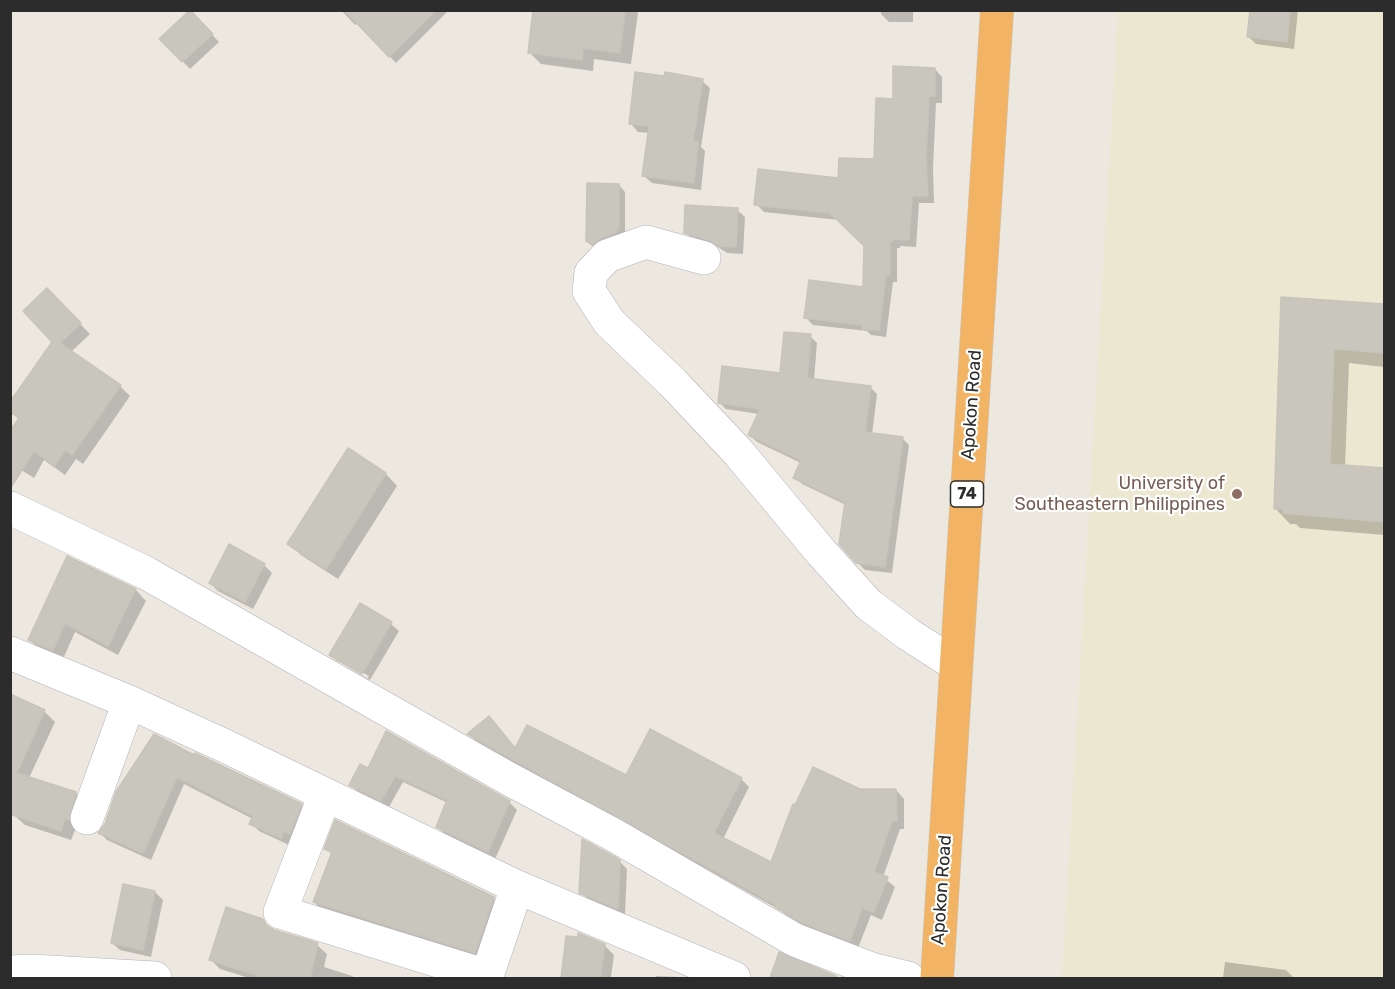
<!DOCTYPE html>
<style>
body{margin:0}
#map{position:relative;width:1395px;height:989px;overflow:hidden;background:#ece8df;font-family:Rubik,sans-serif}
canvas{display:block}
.frame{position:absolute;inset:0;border:12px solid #2c2c2c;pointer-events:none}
</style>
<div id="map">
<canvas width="1395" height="989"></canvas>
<div class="frame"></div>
</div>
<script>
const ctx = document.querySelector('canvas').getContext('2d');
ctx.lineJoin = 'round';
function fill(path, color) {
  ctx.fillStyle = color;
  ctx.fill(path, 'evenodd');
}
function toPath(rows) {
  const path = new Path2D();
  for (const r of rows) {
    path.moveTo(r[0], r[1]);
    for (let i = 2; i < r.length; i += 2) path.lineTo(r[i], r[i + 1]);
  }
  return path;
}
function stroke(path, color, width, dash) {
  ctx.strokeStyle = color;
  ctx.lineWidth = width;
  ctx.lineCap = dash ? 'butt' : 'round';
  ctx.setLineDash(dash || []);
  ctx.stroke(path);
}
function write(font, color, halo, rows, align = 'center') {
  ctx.font = font + ' Rubik,sans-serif';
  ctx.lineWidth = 4.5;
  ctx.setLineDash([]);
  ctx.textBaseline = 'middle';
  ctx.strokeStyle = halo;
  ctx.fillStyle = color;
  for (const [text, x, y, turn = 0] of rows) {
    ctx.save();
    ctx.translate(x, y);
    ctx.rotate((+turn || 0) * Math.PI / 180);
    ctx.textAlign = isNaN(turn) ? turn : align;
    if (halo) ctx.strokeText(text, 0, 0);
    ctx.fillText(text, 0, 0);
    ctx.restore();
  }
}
fill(toPath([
 [1118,11,1384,11,1384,978,1062,978]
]), '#ece7d0');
fill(toPath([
 [341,10,449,10,396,63,358,23,355,25],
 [535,10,635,10,638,13,631,64,594,59,593,71,541,64,529,52],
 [881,10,913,10,913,22,889,22,881,14],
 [1252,10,1298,10,1294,49,1256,44,1249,37],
 [198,20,219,42,190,69,161,39],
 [935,69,942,77,942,103,936,103,933,168,934,203,919,203,916,247,900,246,900,248,897,248,897,282,893,282,886,337,871,335,867,331,813,325,805,317,865,288,866,246,839,220,764,212,756,204,840,180,875,160,894,100],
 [702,81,710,88,701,147,705,151,701,190,652,183,644,176,649,133,638,132,631,124],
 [619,185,625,192,625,235,594,247,587,240],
 [737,210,745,217,743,254,727,253,718,247,693,240,685,232],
 [47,290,90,334,71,352,120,386,130,396,83,464,76,459,65,475,44,460,34,478,10,463,19,419,10,411,54,341],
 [1283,299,1384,306,1384,367,1349,363,1345,466,1384,470,1384,535,1300,528,1296,524,1290,524,1275,508],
 [810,336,817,343,814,380,870,387,877,394,872,435,902,438,909,445,892,573,865,570,857,562,846,505,802,484,795,477,801,463,757,442,750,435,759,414,726,409,719,402,781,374],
 [348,451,386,474,397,486,338,579,301,555,289,544],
 [68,558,136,590,146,601,118,655,75,632,63,659,40,650,30,640],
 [264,565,272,573,253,609,218,591,210,583],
 [361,605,391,624,399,631,370,680,338,662,367,679,369,676,338,659,338,662,331,655],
 [10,696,45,712,55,722,29,778,76,793,86,804,71,840,25,825,14,815],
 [386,733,509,802,517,810,495,859,445,834,438,827,448,803,403,782,389,807,358,792,351,785,369,770],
 [469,734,516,749,626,777,741,779,749,787,723,839,772,864,859,790,896,790,904,799,904,829,900,829,883,877,895,887,882,920,871,915,858,948,813,931,786,915,780,910,477,742],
 [195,757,301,805,308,813,289,845,259,831,251,823,253,819,184,784,151,860,107,840,100,833,106,825],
 [326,849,493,898,503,908,485,961,324,912,314,902,333,855],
 [619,861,627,869,625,915,589,900,581,892],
 [155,892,163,900,151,957,120,950,112,943],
 [262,920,273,931,317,945,327,954,324,967,352,976,355,978,249,978,220,969,211,960],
 [568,937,604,945,614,955,611,977,634,978,562,978],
 [780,954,840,978,772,978],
 [1225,962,1286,970,1294,978,1223,978],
 [656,976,679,977,683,978,656,978]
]), '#0003');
const building = toPath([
 [190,10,213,34,182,62,159,39,190,10],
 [344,10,436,10,389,57,344,10],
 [533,10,625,10,620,53,583,48,582,60,528,53,533,10],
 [1250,10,1290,10,1287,42,1247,37,1250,10],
 [893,66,935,68,935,96,929,96,926,159,928,196,912,196,909,240,893,239,893,242,890,241,890,276,886,275,879,330,862,329,862,325,804,318,809,280,863,287,864,246,830,213,754,205,758,169,838,178,839,158,874,159,876,98,893,99,893,66],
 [635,72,664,76,665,72,703,79,693,141,698,142,694,183,642,176,649,126,629,124,635,72],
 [587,183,619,184,619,229,615,233,601,238,592,245,586,241,587,183],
 [685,205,738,208,736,247,718,246,709,240,684,233,685,205],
 [47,288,81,323,60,343,121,385,72,455,65,450,55,466,34,451,10,489,10,431,19,418,10,412,10,402,52,342,23,311,47,288],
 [1281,297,1384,304,1384,353,1334,349,1330,464,1384,468,1384,522,1283,513,1283,509,1274,509,1281,297],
 [784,332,811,334,807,378,871,386,865,432,903,437,885,567,856,563,839,544,845,502,793,478,801,460,748,435,760,409,718,403,722,366,780,373,784,332],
 [348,448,386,473,326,569,287,544,348,448],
 [229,544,265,564,245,602,209,583,229,544],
 [67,556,136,589,108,646,65,623,53,650,28,640,67,556],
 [360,603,392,622,362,674,329,655,360,603],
 [10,694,45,710,17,773,76,792,69,820,65,818,61,831,10,814,10,694],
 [489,716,515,748,527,725,626,775,650,729,742,778,714,833,771,862,793,804,795,805,813,767,860,789,896,789,897,821,892,821,874,872,888,877,874,912,862,908,850,941,803,923,775,907,776,905,467,734,489,716],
 [386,731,510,801,488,852,436,827,447,800,395,776,381,801,349,785,360,764,368,768,386,731],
 [154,734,194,755,195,753,302,804,290,834,284,831,281,838,249,824,253,816,177,777,143,853,98,833,105,824,116,792,154,734],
 [335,820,494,897,475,953,313,902,332,852,324,849,335,820],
 [582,839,620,860,618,909,579,893,582,839],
 [123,884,155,891,143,950,111,943,123,884],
 [226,907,263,919,266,925,274,930,318,943,310,978,266,978,209,960,226,907],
 [578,933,605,944,600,978,561,978,566,936,578,937,578,933],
 [779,952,836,976,835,978,770,978,779,952]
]);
fill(building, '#c8c6bd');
stroke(building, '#c8c4b9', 1.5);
const minor = toPath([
 [704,258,646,242,607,256,591,273,589,291,609,322,673,383,738,452,821,552,868,604,908,634,956,665],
 [10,508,146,573,509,779,612,834,795,940,871,969,908,978],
 [10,653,129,702,225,746,517,887,734,978],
 [325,795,280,912,487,976,517,887],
 [87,818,129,702],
 [10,972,32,971,155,978]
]);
const highway = toPath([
 [937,978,997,10]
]);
stroke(minor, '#b2b3be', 34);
stroke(highway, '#c8c8c8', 34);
stroke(minor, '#fff', 33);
stroke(highway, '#f2b464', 33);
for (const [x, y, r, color] of [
 [1237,494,6,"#8d6e63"]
]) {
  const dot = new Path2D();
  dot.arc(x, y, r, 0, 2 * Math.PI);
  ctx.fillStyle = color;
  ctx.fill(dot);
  stroke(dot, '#fff', 2);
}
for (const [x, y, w] of [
 [967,494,33]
]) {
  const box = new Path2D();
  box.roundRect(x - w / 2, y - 13, w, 26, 4.5);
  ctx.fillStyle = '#fff';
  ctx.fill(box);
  stroke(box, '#2c2c2c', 1.5);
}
write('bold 16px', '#2c2c2c', null, [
 ["74",967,494]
]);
write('18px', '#2c2c2c', '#fff', [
 ["Apokon Road",972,405,-86],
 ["Apokon Road",942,890,-86]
]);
write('18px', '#785e54', '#fff', [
 ["University of",1225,484],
 ["Southeastern Philippines",1225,505]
], 'right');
</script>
